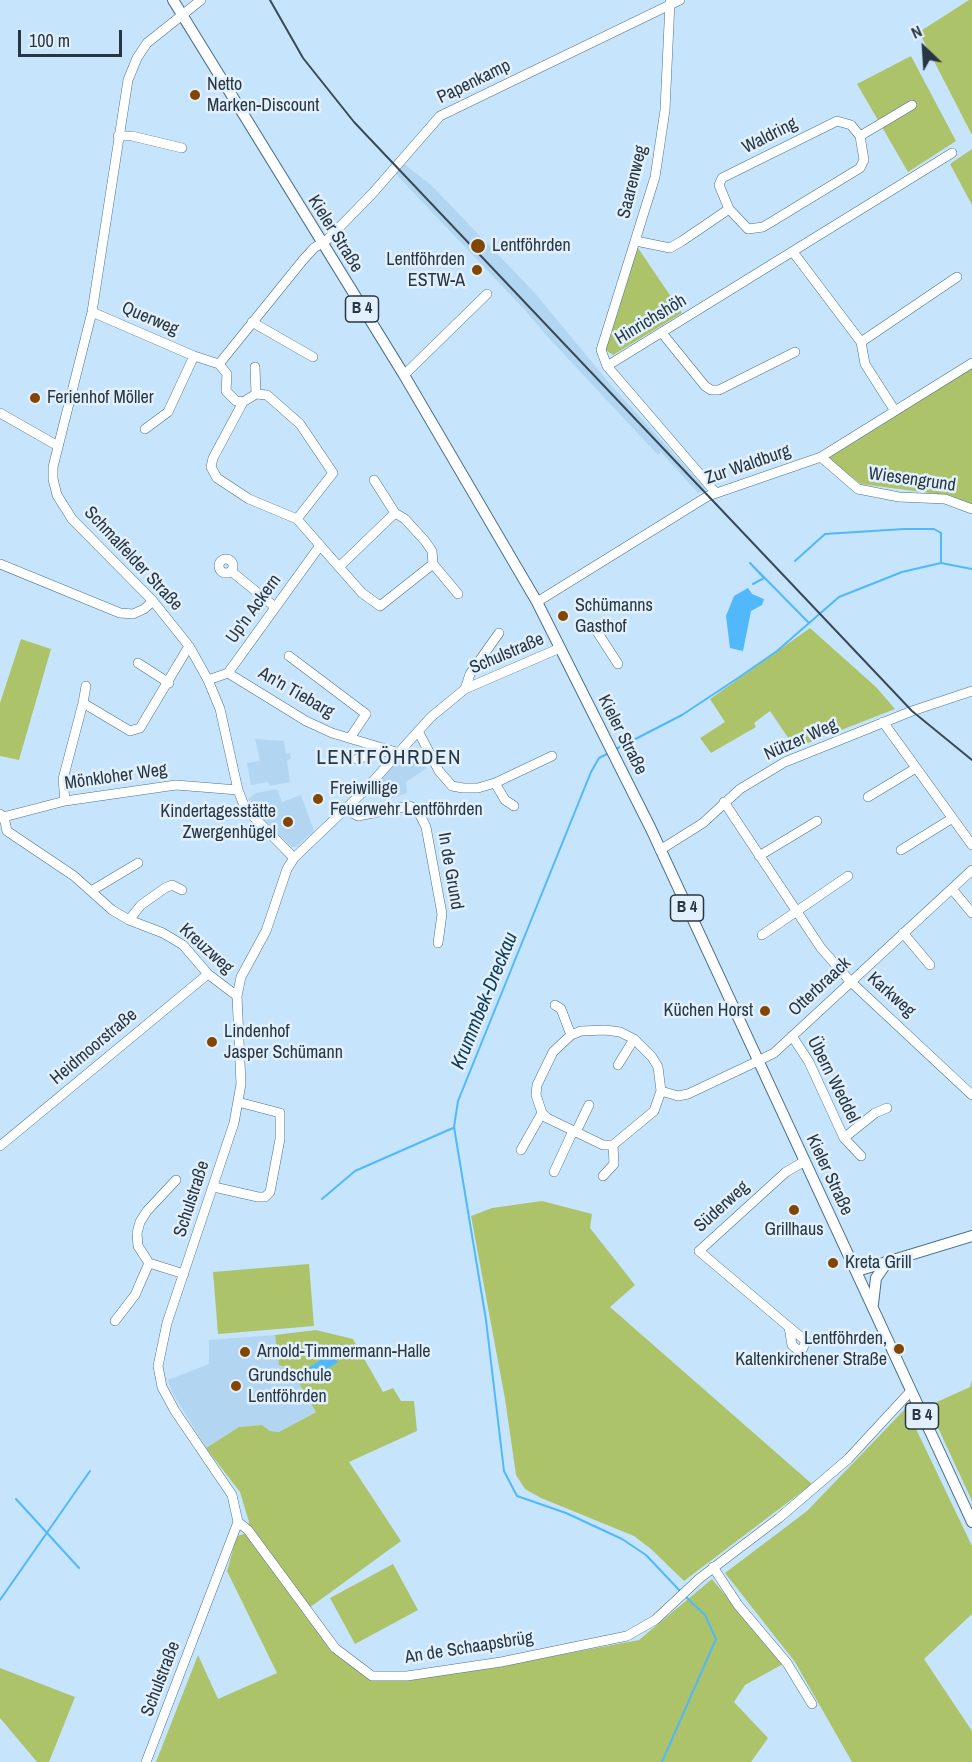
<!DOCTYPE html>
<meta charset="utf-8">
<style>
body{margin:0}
#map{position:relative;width:972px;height:1762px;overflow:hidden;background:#c6e5fd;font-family:"Archivo Narrow",sans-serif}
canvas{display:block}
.north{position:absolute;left:894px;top:18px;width:60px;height:60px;-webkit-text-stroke:4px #e1f0fc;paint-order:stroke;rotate:335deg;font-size:16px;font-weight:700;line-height:24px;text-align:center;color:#273641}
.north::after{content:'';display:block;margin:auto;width:21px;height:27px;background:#273641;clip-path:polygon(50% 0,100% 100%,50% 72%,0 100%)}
.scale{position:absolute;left:18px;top:30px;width:104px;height:27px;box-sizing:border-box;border:3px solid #273641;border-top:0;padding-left:8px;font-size:18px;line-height:21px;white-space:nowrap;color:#273641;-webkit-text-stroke:4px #e1f0fc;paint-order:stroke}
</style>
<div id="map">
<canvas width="972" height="1762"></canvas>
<div class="north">N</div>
<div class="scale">100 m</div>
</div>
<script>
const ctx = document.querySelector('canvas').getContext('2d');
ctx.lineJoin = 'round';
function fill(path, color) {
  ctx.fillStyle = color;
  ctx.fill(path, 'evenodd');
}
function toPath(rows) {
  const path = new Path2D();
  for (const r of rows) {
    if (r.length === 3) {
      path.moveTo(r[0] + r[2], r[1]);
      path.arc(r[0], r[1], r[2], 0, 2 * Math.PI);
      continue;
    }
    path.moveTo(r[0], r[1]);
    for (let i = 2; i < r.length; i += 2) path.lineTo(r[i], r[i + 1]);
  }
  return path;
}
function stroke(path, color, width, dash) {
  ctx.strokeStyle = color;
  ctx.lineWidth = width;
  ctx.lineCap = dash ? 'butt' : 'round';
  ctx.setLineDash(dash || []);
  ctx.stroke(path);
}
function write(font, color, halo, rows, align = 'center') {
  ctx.font = font + ' "Archivo Narrow",sans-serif';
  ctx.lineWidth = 5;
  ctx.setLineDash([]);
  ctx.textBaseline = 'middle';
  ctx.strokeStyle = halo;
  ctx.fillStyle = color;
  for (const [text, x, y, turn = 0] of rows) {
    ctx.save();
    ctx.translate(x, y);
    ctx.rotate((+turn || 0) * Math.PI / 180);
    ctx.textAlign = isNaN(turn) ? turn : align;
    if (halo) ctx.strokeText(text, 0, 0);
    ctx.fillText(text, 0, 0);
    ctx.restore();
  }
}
fill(toPath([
 [403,163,432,186,534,292,615,390,706,489,698,493,661,452,658,455,546,335,523,308,395,173],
 [255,739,284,741,286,754,290,753,291,758,287,761,290,782,270,786,268,782,251,785,247,763,260,761],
 [410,752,427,768,406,782,407,793,384,800,374,788,401,757],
 [277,789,282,802,301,795,314,831,296,847,292,847,255,812,248,799,256,793],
 [275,1335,279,1365,291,1369,317,1411,279,1432,270,1431,262,1425,239,1427,206,1448,172,1392,168,1380,209,1364,209,1340]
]), '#b2d5f1');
fill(toPath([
 [969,0,972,0,972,135,919,32],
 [911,56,956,141,908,172,857,84],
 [972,149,972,205,950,164],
 [638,248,682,313,613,355,603,348],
 [972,368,972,507,952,496,861,484,827,459],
 [810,628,876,687,895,709,795,748,770,711,754,723,756,727,711,753,700,738,725,722,710,699],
 [21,639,51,649,19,760,0,756,0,703],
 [542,1201,592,1214,590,1228,635,1285,610,1307,812,1484,684,1581,651,1549,634,1536,541,1498,525,1489,516,1475,505,1399,471,1216,492,1208],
 [309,1264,314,1326,218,1334,213,1272],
 [316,1330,353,1339,383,1392,393,1388,401,1401,414,1401,417,1431,349,1462,401,1541,309,1608,248,1527,249,1522,240,1492,206,1448,239,1427,262,1425,270,1431,279,1432,316,1412,291,1369,279,1365,275,1335],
 [972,1380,972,1501,928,1406,970,1387],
 [906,1408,972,1546,972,1614,924,1659,972,1731,972,1762,852,1762,795,1662,725,1573,807,1511],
 [247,1533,331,1651,369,1679,406,1681,501,1666,639,1640,712,1579,783,1664,745,1685,734,1702,768,1738,751,1762,156,1762,198,1655,218,1699,277,1673,227,1571,237,1536],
 [393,1564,418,1610,355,1644,330,1598],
 [0,1668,75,1697,49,1762,37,1762,0,1718]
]), '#adc369');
fill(toPath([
 [748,588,752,594,764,599,762,605,751,611,743,651,730,648,726,616,734,596],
 [332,1352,338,1362,310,1380,304,1371]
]), '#51b8fb');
stroke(toPath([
 [795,561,825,534,904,529,934,529,941,533,941,563],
 [753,584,764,578,750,563,809,623],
 [614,750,682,715,738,678,777,651,839,597,902,572,941,563,972,569],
 [609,753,599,758,591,772,458,1101,454,1127,486,1320,504,1471,517,1496,566,1513,622,1539,646,1555,681,1592],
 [322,1199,355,1171,453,1128],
 [16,1499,79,1568],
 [0,1600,90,1471],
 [662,1762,716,1639,705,1615,685,1596]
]), '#51b8fb', 2);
const minor = toPath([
 [201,0,147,43,137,58,128,80,92,312,53,467,53,479,57,495,72,519,153,601,189,646,208,680,220,709,238,790,245,808,294,858],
 [670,2,665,110,655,177,601,350,607,366,716,493],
 [118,136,132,136,182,148],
 [860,136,912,105],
 [636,241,670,248,682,241,729,209,719,185,722,178,837,121,851,125,860,136,864,160,860,168,773,221,763,227,748,229,729,209],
 [793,252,861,342,865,364,895,411],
 [92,312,194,356,219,364,303,260,314,248,328,239,372,194,440,116,680,0],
 [252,322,313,357],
 [662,333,705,386,711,390,719,390,795,352],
 [861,342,957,277],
 [219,364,227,374,226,391,236,401,243,402,256,394,267,395,300,424,333,473,297,519],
 [607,366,952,153],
 [255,367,256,394],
 [404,375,487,294],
 [243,402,213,458,211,467,217,478,249,499,297,519,339,567,395,513,405,519,425,541,432,551,433,564,458,594],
 [0,413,58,446],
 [145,429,168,412,194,356],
 [821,457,858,489,899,497,945,499,972,509],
 [374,480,395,513],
 [226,566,7],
 [0,564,120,613,133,614,144,609,153,601],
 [339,567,362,593,380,606,433,564],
 [231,571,275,607],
 [537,602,708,496,821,457,972,363],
 [596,630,618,664],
 [289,656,366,714,350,738],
 [138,663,169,683],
 [228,673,306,721,332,733,399,753],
 [208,680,228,673,319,547],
 [465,689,470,674,499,633],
 [83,703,86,686],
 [883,722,972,845],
 [418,731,439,771,452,786,463,788,478,788,495,783,552,756],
 [357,759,390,750],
 [495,783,505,800,514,806],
 [868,797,916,768],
 [65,801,63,779,83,703,130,731,140,728,189,646],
 [724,802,821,948,850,981,972,1095],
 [346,810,358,816,409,806,417,809,426,827,442,914,438,943],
 [0,814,4,817,7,831,74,876,112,910,129,920,163,933,183,945,208,974,237,996],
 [0,818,65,801,176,785,238,790],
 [660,850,703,823,740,789,785,762,912,711,972,691],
 [901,850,951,819],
 [759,856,817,821],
 [952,889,972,913],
 [91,891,138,863],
 [129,920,141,905,165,888,172,885,182,890],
 [903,933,930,965],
 [762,935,848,876],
 [555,1005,561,1009,571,1035],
 [792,1036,809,1062,844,1138,861,1156],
 [618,1065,634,1039],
 [661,1091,654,1111,613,1145,603,1145,547,1118,542,1113,536,1095,537,1085,553,1052,571,1035,581,1031,605,1030,620,1032,634,1039,652,1057,658,1067,661,1091,678,1096,688,1094,758,1061,774,1053,972,870],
 [576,1132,589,1105],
 [844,1138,875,1113,887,1108],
 [0,1146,208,974],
 [521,1150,542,1113],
 [554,1172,573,1131],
 [603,1176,614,1164,613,1145],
 [176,1180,147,1211,140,1222,137,1233,138,1246,149,1263,184,1274],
 [214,1187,258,1197,265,1197,270,1192,280,1139,280,1113,238,1102],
 [115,1321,135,1295,149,1263],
 [789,1327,792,1345,798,1350,802,1350,806,1341,789,1327,699,1251,786,1172,805,1161],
 [238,1522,248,1530,335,1648,372,1676,407,1676,501,1662,627,1636,655,1620,700,1578,779,1518,848,1459,910,1392],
 [713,1567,738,1605,787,1663,812,1704],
 [146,1762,238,1522,232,1495,175,1411,162,1387,158,1366,167,1323,234,1123,241,1084,237,996,241,977,266,931,287,869,294,858,365,790,431,717,465,689,560,648]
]);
const major = toPath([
 [173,0,404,375,537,602,651,829,972,1522],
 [857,1271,972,1236],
 [873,1304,876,1278,888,1261]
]);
stroke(minor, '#4d718b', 10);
stroke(major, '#4d718b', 12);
stroke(minor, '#fff', 9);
stroke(major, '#fff', 10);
stroke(toPath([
 [270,0,303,58,354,122,912,711,972,760]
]), '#394a57', 2);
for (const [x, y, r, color] of [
 [195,95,6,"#824600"],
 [478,246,8,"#824600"],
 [477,270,6,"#824600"],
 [35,398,6,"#824600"],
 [563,616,6,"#824600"],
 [318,799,6,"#824600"],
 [288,822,6,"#824600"],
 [765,1011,6,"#824600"],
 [212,1042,6,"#824600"],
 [794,1210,6,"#824600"],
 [833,1263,6,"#824600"],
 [899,1349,6,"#824600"],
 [245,1352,6,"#824600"],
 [236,1386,6,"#824600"]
]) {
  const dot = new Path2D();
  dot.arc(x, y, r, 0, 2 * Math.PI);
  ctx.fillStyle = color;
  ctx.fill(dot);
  stroke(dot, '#e1f0fc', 2);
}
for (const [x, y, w] of [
 [362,309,33],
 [687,908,33],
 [922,1416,33]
]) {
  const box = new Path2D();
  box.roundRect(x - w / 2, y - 13, w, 26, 4.5);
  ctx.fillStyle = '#e1f0fc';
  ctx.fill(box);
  stroke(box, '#273641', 1.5);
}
write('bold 16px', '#273641', null, [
 ["B 4",362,309],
 ["B 4",687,908],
 ["B 4",922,1416]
]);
write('18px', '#273641', '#e1f0fc', [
 ["Papenkamp",474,82,-26],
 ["Waldring",770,136,-27],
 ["Saarenweg",633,182,-76],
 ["Kieler Straße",335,234,58],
 ["Querweg",150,319,23],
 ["Hinrichshöh",651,320,-31],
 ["Zur Waldburg",748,465,-19],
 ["Wiesengrund",912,480,8],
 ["Schmalfelder Straße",133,559,47],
 ["Up'n Ackern",254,609,-54],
 ["Schulstraße",507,654,-23],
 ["An'n Tiebarg",296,693,30],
 ["Kieler Straße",622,735,63],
 ["Nützer Weg",801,740,-24],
 ["Mönkloher Weg",116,777,-8],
 ["In de Grund",450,871,80],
 ["Kreuzweg",206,949,42],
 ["Otterbraack",820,987,-43],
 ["Karkweg",891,995,42],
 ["Heidmoorstraße",94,1047,-40],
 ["Übern Weddel",833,1080,63],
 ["Kieler Straße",829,1175,65],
 ["Schulstraße",192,1199,-72],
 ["Süderweg",722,1207,-42],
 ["An de Schaapsbrüg",469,1648,-9],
 ["Schulstraße",161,1679,-69]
]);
write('18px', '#273641', '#e1f0fc', [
 ["Netto",207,85],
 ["Marken-Discount",207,106],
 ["Lentföhrden",492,246],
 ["Lentföhrden",465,260,"right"],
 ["ESTW-A",465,281,"right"],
 ["Ferienhof Möller",47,398],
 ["Schümanns",575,606],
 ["Gasthof",575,627],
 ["Freiwillige",330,789],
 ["Feuerwehr Lentföhrden",330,810],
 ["Kindertagesstätte",276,812,"right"],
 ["Zwergenhügel",276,833,"right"],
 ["Küchen Horst",753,1011,"right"],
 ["Lindenhof",224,1032],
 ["Jasper Schümann",224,1053],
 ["Grillhaus",794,1230,"center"],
 ["Kreta Grill",845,1263],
 ["Lentföhrden,",887,1339,"right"],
 ["Kaltenkirchener Straße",887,1360,"right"],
 ["Arnold-Timmermann-Halle",257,1352],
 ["Grundschule",248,1376],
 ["Lentföhrden",248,1397]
], 'left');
write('italic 20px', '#103b56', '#e1f0fc', [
 ["Krummbek-Dreckau",485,1001,-68]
]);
ctx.letterSpacing = '1.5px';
write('21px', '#273641', '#e1f0fc', [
 ["LENTFÖHRDEN",389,758]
]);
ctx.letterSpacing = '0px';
</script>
